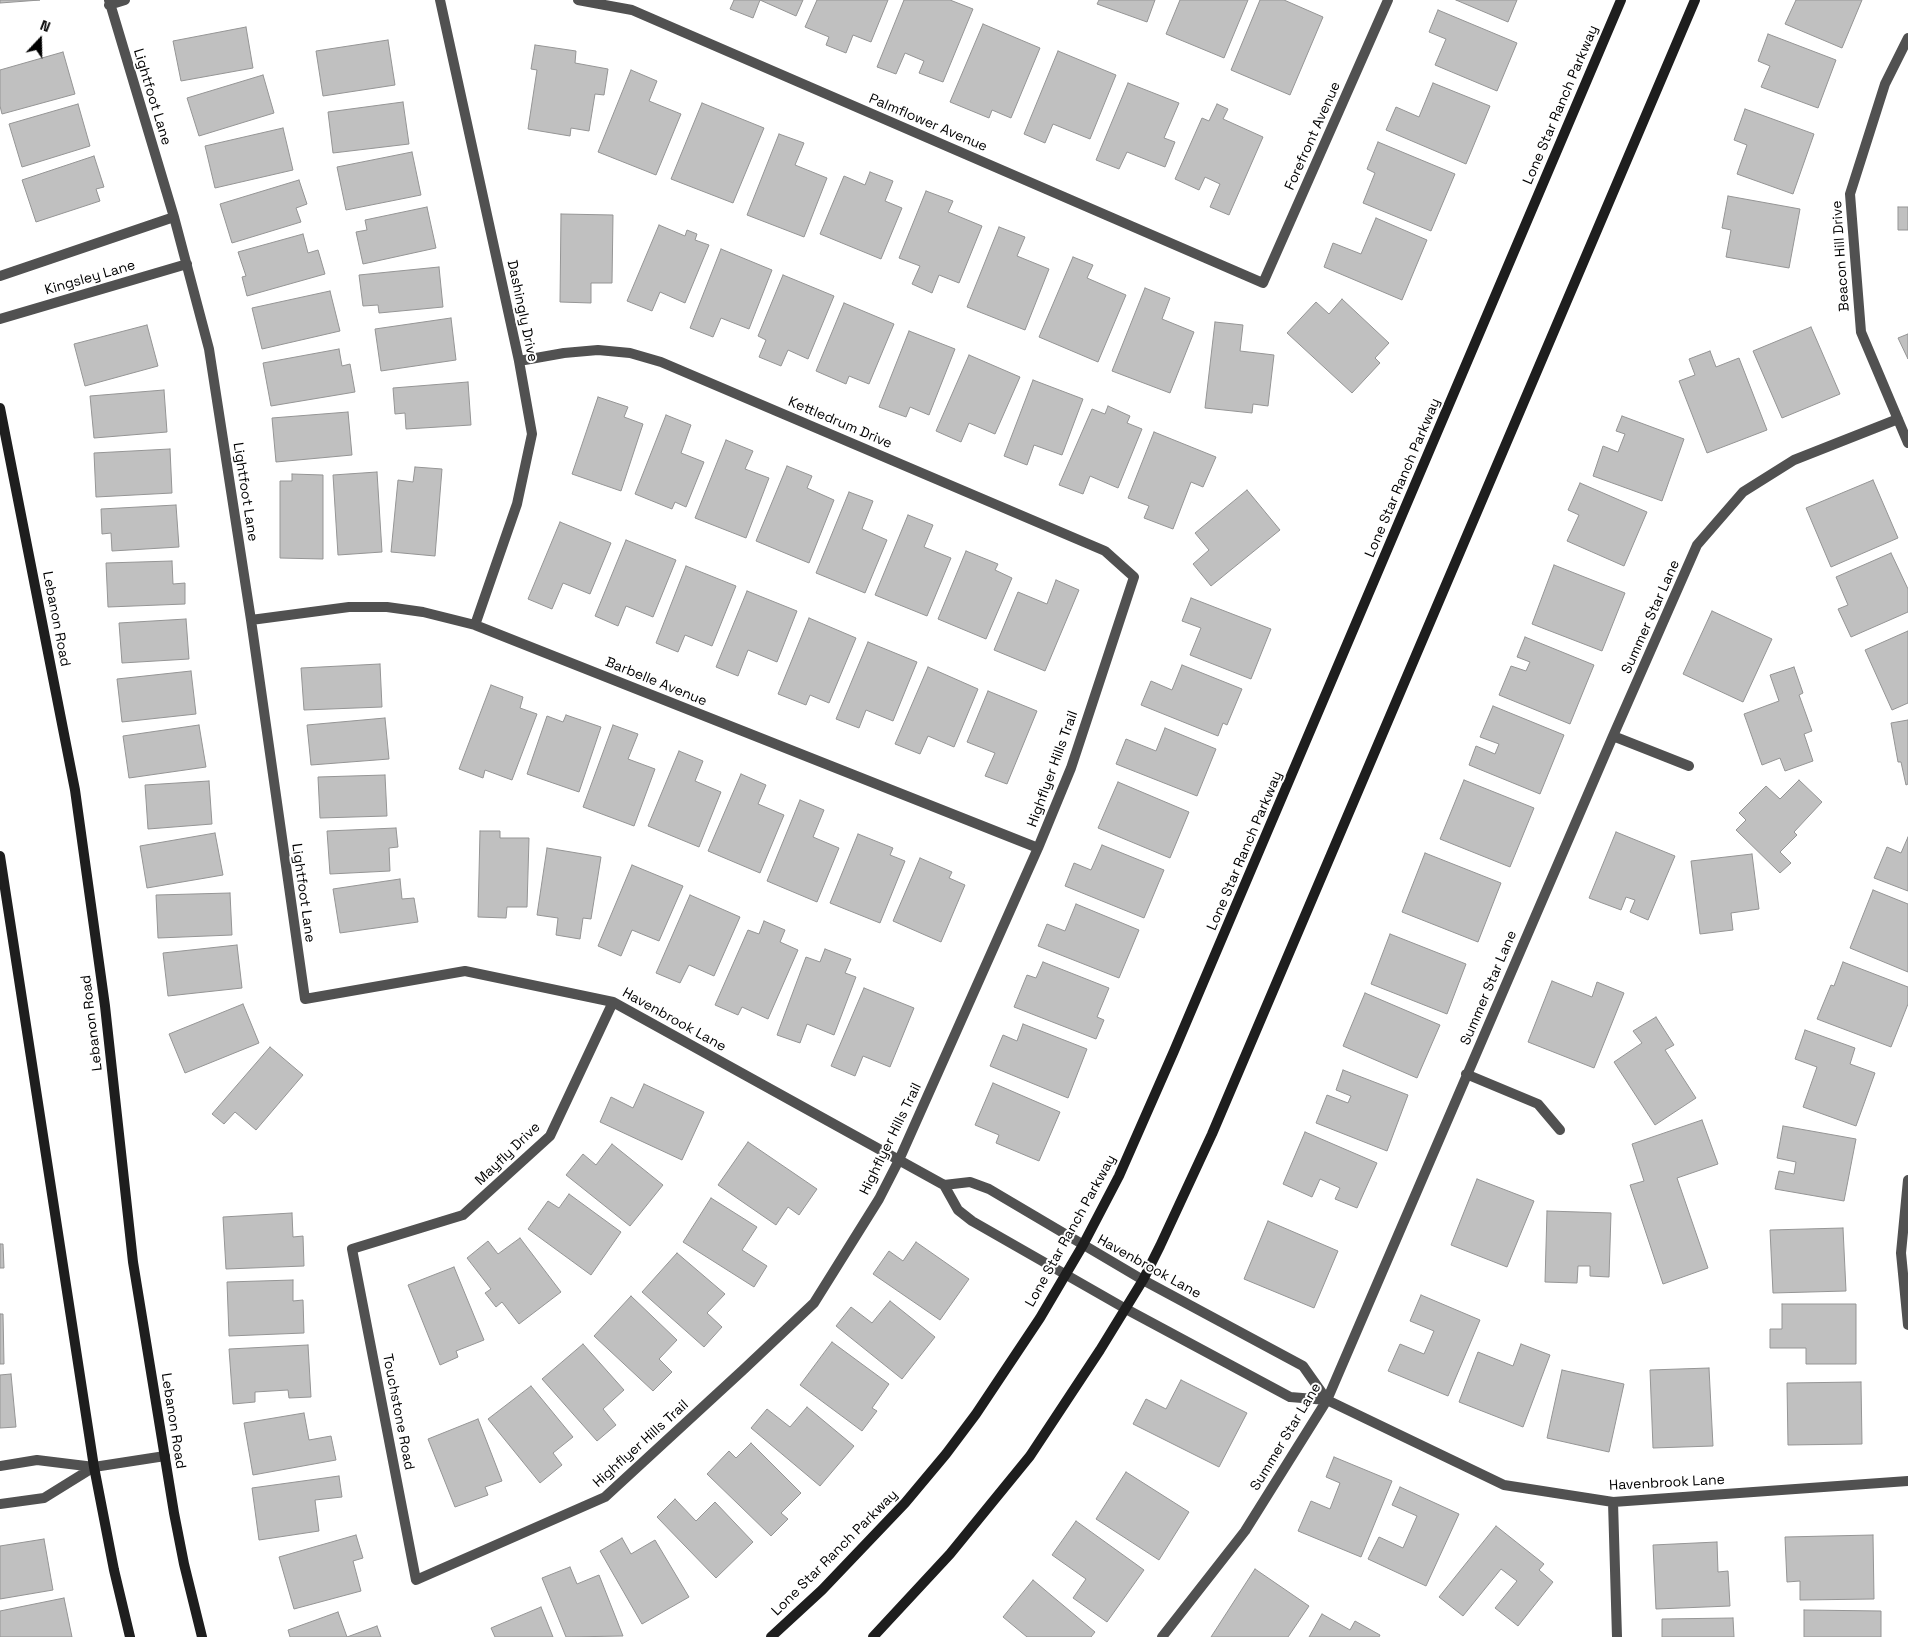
<!DOCTYPE html>
<style>
body{margin:0}
#map{position:relative;width:1908px;height:1637px;overflow:hidden;background:#fff;font-family:"Space Grotesk",sans-serif}
canvas{display:block}
.north{position:absolute;left:15px;top:15px;width:50px;height:50px;-webkit-text-stroke:4px #fff;paint-order:stroke;rotate:21deg;font-size:14px;font-weight:700;line-height:20px;text-align:center;color:#000}
.north::after{content:'';display:block;margin:auto;width:18px;height:22px;background:#000;clip-path:polygon(50% 0,100% 100%,50% 72%,0 100%)}
</style>
<div id="map">
<canvas width="1908" height="1637"></canvas>
<div class="north">N</div>
</div>
<script>
const ctx = document.querySelector('canvas').getContext('2d');
ctx.lineJoin = 'round';
function fill(path, color) {
  ctx.fillStyle = color;
  ctx.fill(path, 'evenodd');
}
function toPath(rows) {
  const path = new Path2D();
  for (const r of rows) {
    path.moveTo(r[0], r[1]);
    for (let i = 2; i < r.length; i += 2) path.lineTo(r[i], r[i + 1]);
  }
  return path;
}
function stroke(path, color, width, dash) {
  ctx.strokeStyle = color;
  ctx.lineWidth = width;
  ctx.lineCap = dash ? 'butt' : 'round';
  ctx.setLineDash(dash || []);
  ctx.stroke(path);
}
function write(font, color, halo, rows, align = 'center') {
  ctx.font = font + ' "Space Grotesk",sans-serif';
  ctx.lineWidth = 4;
  ctx.setLineDash([]);
  ctx.textBaseline = 'middle';
  ctx.strokeStyle = halo;
  ctx.fillStyle = color;
  for (const [text, x, y, turn = 0] of rows) {
    ctx.save();
    ctx.translate(x, y);
    ctx.rotate((+turn || 0) * Math.PI / 180);
    ctx.textAlign = isNaN(turn) ? turn : align;
    if (halo) ctx.strokeText(text, 0, 0);
    ctx.fillText(text, 0, 0);
    ctx.restore();
  }
}
const building = toPath([
 [0,0,40,0,0,3,0,0],
 [734,0,803,0,796,16,760,0,753,18,730,9,734,0],
 [817,0,888,0,871,42,853,35,846,53,826,45,829,37,805,27,817,0],
 [904,0,950,0,973,9,943,82,919,73,924,61,905,53,896,74,877,67,904,0],
 [1099,0,1155,0,1147,22,1097,4,1099,0],
 [1180,0,1248,0,1224,58,1166,34,1180,0],
 [1260,0,1284,0,1323,17,1290,95,1231,70,1260,0],
 [1456,0,1517,0,1508,22,1456,0],
 [1796,0,1862,0,1842,48,1785,24,1796,0],
 [1438,10,1517,43,1497,91,1435,65,1446,39,1429,32,1438,10],
 [983,24,1040,48,1011,118,992,110,989,118,950,102,983,24],
 [246,27,253,68,181,81,173,41,246,27],
 [1768,34,1836,60,1818,108,1761,87,1770,66,1758,61,1768,34],
 [388,40,395,85,323,96,316,51,388,40],
 [535,45,576,51,575,63,608,69,604,95,595,94,589,131,571,128,570,136,528,129,537,70,531,69,535,45],
 [1058,51,1116,75,1090,139,1053,124,1045,143,1024,134,1058,51],
 [63,52,75,94,2,114,0,106,0,70,63,52],
 [631,70,657,81,649,101,681,114,656,175,598,152,631,70],
 [263,75,274,113,199,136,187,98,263,75],
 [1128,83,1179,103,1164,138,1175,142,1165,167,1127,152,1119,169,1096,160,1128,83],
 [1433,83,1490,106,1466,164,1386,130,1396,107,1419,117,1433,83],
 [403,102,409,144,333,153,328,112,403,102],
 [702,103,764,128,733,203,671,179,702,103],
 [78,104,90,146,22,167,9,124,78,104],
 [1217,104,1228,109,1223,119,1263,137,1229,215,1210,207,1220,184,1205,177,1199,190,1175,179,1202,118,1209,121,1217,104],
 [1745,109,1814,134,1793,194,1737,174,1747,145,1734,140,1745,109],
 [283,128,293,170,215,188,205,146,283,128],
 [779,134,804,143,795,165,827,178,804,237,747,215,779,134],
 [1378,142,1455,174,1431,231,1363,203,1375,173,1367,169,1378,142],
 [412,152,421,195,346,210,337,167,412,152],
 [94,156,104,187,96,189,100,201,36,222,22,180,94,156],
 [870,172,893,181,885,201,902,208,881,259,820,234,844,176,865,185,870,172],
 [299,180,307,204,296,208,301,222,232,243,220,204,299,180],
 [926,191,953,201,948,212,982,226,959,283,939,275,932,293,912,284,920,266,899,258,926,191],
 [1728,196,1800,209,1789,268,1726,257,1731,230,1722,228,1728,196],
 [427,207,436,248,363,264,356,232,367,230,365,220,427,207],
 [1898,207,1908,207,1908,230,1898,230,1898,207],
 [561,214,613,215,612,283,591,283,591,303,560,302,561,214],
 [1376,218,1427,240,1402,300,1324,267,1333,243,1361,254,1376,218],
 [659,225,685,236,687,230,697,234,695,240,709,245,685,303,660,292,652,311,627,301,659,225],
 [999,227,1025,237,1017,256,1049,269,1025,330,967,307,999,227],
 [303,234,308,253,318,250,325,274,247,296,242,277,246,276,238,252,303,234],
 [721,249,772,270,749,329,721,318,713,337,690,328,721,249],
 [1073,257,1093,265,1087,278,1126,295,1098,362,1039,337,1073,257],
 [439,267,443,307,379,313,378,305,363,306,359,275,439,267],
 [783,275,834,296,808,359,788,350,781,366,759,357,766,340,758,336,783,275],
 [1145,288,1170,298,1162,319,1194,332,1170,393,1112,371,1145,288],
 [330,291,340,331,262,349,252,308,330,291],
 [1342,299,1389,343,1375,358,1380,363,1352,393,1287,333,1316,302,1329,314,1342,299],
 [844,303,894,324,869,384,849,376,846,384,816,371,844,303],
 [451,318,456,360,381,371,375,329,451,318],
 [1215,322,1243,325,1240,351,1274,355,1268,406,1253,404,1252,413,1205,408,1215,322],
 [147,325,158,366,85,386,74,344,147,325],
 [1811,327,1840,394,1782,418,1753,351,1811,327],
 [909,331,955,349,929,415,910,407,906,417,879,407,909,331],
 [1908,334,1908,359,1898,338,1908,334],
 [339,349,342,366,350,364,355,392,271,406,263,363,339,349],
 [1710,351,1716,367,1739,358,1767,430,1707,453,1679,381,1695,375,1689,359,1710,351],
 [969,355,1020,377,995,434,969,423,961,442,936,431,969,355],
 [1033,380,1083,399,1062,455,1034,445,1027,465,1004,456,1033,380],
 [468,382,471,425,406,429,405,413,395,414,393,388,468,382],
 [164,390,167,432,94,438,90,396,164,390],
 [598,397,628,407,624,417,643,424,621,491,572,474,598,397],
 [1108,406,1130,416,1127,423,1142,429,1118,488,1090,476,1083,494,1059,485,1092,409,1105,414,1108,406],
 [348,412,352,455,276,462,272,418,348,412],
 [666,415,691,425,681,453,704,462,686,507,675,502,672,509,635,494,666,415],
 [1622,416,1684,439,1662,501,1593,476,1603,446,1618,452,1625,434,1616,431,1622,416],
 [1154,432,1216,457,1203,487,1191,482,1173,529,1144,518,1149,506,1128,498,1154,432],
 [726,440,753,451,745,469,769,478,746,538,695,518,726,440],
 [170,449,172,493,96,497,94,453,170,449],
 [787,466,812,476,807,488,834,500,809,563,756,541,787,466],
 [415,467,442,469,435,556,391,552,398,480,413,482,415,467],
 [377,472,382,552,338,555,333,475,377,472],
 [292,474,323,475,323,559,280,558,280,481,292,481,292,474],
 [1873,480,1898,538,1831,567,1806,508,1873,480],
 [1580,483,1647,512,1624,566,1567,541,1579,515,1568,510,1580,483],
 [1247,490,1280,530,1211,586,1193,564,1209,550,1195,533,1247,490],
 [849,492,873,501,862,529,887,540,865,593,816,573,849,492],
 [176,505,179,547,112,551,111,533,102,534,101,509,176,505],
 [908,515,933,525,924,547,951,558,927,616,875,595,908,515],
 [560,522,611,543,590,594,563,583,552,609,528,599,560,522],
 [626,540,676,560,653,617,626,606,618,626,595,616,626,540],
 [966,551,998,564,995,570,1012,578,986,639,938,619,966,551],
 [1891,553,1908,589,1908,612,1851,637,1838,609,1848,605,1836,577,1891,553],
 [172,561,173,584,185,583,185,604,108,607,106,563,172,561],
 [1554,565,1625,593,1602,651,1532,624,1554,565],
 [686,566,736,586,712,646,685,635,678,652,656,643,686,566],
 [1056,580,1079,590,1045,671,994,650,1018,592,1047,604,1056,580],
 [747,591,797,611,777,662,748,650,738,676,716,667,747,591],
 [1191,598,1271,629,1251,679,1190,655,1201,628,1182,621,1191,598],
 [1712,611,1772,639,1743,702,1683,674,1712,611],
 [809,618,856,638,829,703,810,695,806,705,778,694,809,618],
 [186,619,189,659,122,663,119,623,186,619],
 [1908,631,1908,703,1892,710,1865,650,1908,631],
 [1525,637,1594,665,1570,724,1499,695,1511,666,1526,671,1530,662,1517,657,1525,637],
 [868,642,917,662,893,721,866,710,859,728,836,719,868,642],
 [380,664,382,707,304,710,301,668,380,664],
 [1182,665,1242,689,1227,725,1223,723,1218,736,1141,705,1151,681,1172,690,1182,665],
 [928,667,978,689,954,747,928,736,920,754,895,744,928,667],
 [1794,667,1803,693,1799,695,1812,731,1804,734,1813,761,1785,771,1780,758,1762,765,1744,714,1779,701,1770,675,1794,667],
 [191,671,196,714,122,722,117,679,191,671],
 [491,685,523,697,520,708,537,714,512,780,485,770,483,778,459,769,491,685],
 [988,691,1037,711,1007,784,985,776,995,753,967,742,988,691],
 [1493,706,1564,735,1540,794,1469,765,1476,746,1495,754,1499,744,1480,737,1493,706],
 [566,715,601,727,579,792,527,774,547,716,563,722,566,715],
 [385,718,389,759,311,765,307,725,385,718],
 [1908,720,1908,784,1906,785,1901,762,1898,762,1891,723,1908,720],
 [199,725,206,767,129,778,123,736,199,725],
 [613,725,638,734,628,759,655,769,634,826,583,807,613,725],
 [1165,728,1216,749,1197,796,1116,764,1126,739,1156,751,1165,728],
 [679,751,703,761,695,781,721,792,699,847,648,826,679,751],
 [741,774,766,785,758,804,784,815,760,873,708,851,741,774],
 [385,775,387,816,320,818,318,777,385,775],
 [1464,780,1534,808,1510,867,1440,839,1464,780],
 [1799,780,1822,802,1794,832,1797,835,1780,852,1791,863,1780,873,1736,830,1746,820,1739,813,1766,786,1780,799,1799,780],
 [209,781,212,824,148,829,145,785,209,781],
 [1118,782,1189,812,1170,858,1098,828,1118,782],
 [800,800,824,810,813,837,839,848,817,902,767,881,800,800],
 [396,828,398,847,389,848,390,871,330,874,327,831,396,828],
 [480,831,500,831,500,838,529,838,527,907,507,907,506,918,478,917,480,831],
 [1616,832,1675,856,1648,920,1630,912,1635,900,1626,897,1621,910,1589,898,1616,832],
 [215,833,223,875,147,888,140,846,215,833],
 [858,834,893,848,890,855,905,861,880,923,830,903,858,834],
 [1908,837,1908,891,1874,878,1887,847,1901,853,1908,837],
 [1102,845,1164,870,1144,918,1065,886,1074,863,1091,870,1102,845],
 [547,848,601,857,591,919,583,918,580,939,556,935,558,918,537,915,547,848],
 [1425,853,1501,883,1478,942,1402,912,1425,853],
 [1752,854,1759,909,1731,913,1733,930,1700,934,1691,861,1752,854],
 [920,858,952,872,949,878,965,885,941,942,893,921,920,858],
 [632,865,683,886,659,941,632,930,621,956,598,946,632,865],
 [400,879,402,899,414,898,418,922,340,933,333,889,400,879],
 [1873,890,1908,904,1908,972,1850,948,1873,890],
 [230,893,232,935,158,938,156,895,230,893],
 [690,895,740,917,714,976,689,965,680,983,656,973,690,895],
 [1076,904,1139,930,1119,978,1038,946,1047,924,1065,931,1076,904],
 [764,921,785,930,780,942,798,950,768,1019,742,1007,738,1015,715,1005,748,930,759,934,764,921],
 [1390,934,1466,964,1447,1014,1371,984,1390,934],
 [237,945,242,988,168,996,163,953,237,945],
 [825,949,851,959,845,973,856,977,834,1035,807,1024,800,1043,777,1035,806,957,820,962,825,949],
 [1043,962,1109,988,1097,1017,1104,1020,1096,1039,1014,1007,1027,975,1036,978,1043,962],
 [1843,962,1908,987,1908,1004,1891,1047,1817,1019,1831,985,1834,986,1843,962],
 [1552,981,1592,997,1597,982,1624,993,1594,1068,1528,1042,1552,981],
 [864,988,914,1008,890,1067,863,1056,855,1076,831,1066,864,988],
 [1365,993,1440,1025,1417,1078,1343,1046,1365,993],
 [243,1004,259,1043,185,1073,169,1034,243,1004],
 [1656,1017,1674,1045,1665,1050,1696,1098,1655,1125,1614,1062,1642,1043,1633,1031,1656,1017],
 [1023,1024,1087,1049,1068,1098,990,1066,1003,1035,1017,1041,1023,1024],
 [1805,1030,1855,1048,1850,1064,1875,1073,1856,1126,1803,1107,1817,1067,1795,1059,1805,1030],
 [270,1047,303,1075,256,1130,235,1112,224,1124,212,1114,270,1047],
 [1343,1070,1408,1095,1387,1151,1316,1123,1327,1095,1348,1103,1351,1096,1336,1090,1343,1070],
 [993,1083,1060,1112,1039,1161,996,1143,999,1135,975,1125,993,1083],
 [644,1084,704,1112,682,1160,600,1122,611,1097,633,1108,644,1084],
 [1702,1120,1718,1164,1677,1178,1708,1268,1663,1284,1630,1185,1644,1181,1632,1144,1702,1120],
 [1783,1126,1856,1139,1844,1201,1775,1189,1779,1171,1794,1174,1796,1162,1777,1158,1783,1126],
 [1305,1132,1377,1163,1357,1208,1335,1199,1340,1188,1320,1179,1312,1197,1283,1184,1305,1132],
 [748,1142,817,1189,799,1215,788,1207,776,1225,718,1185,748,1142],
 [612,1144,663,1185,630,1226,566,1175,583,1154,596,1165,612,1144],
 [1477,1179,1534,1201,1507,1267,1451,1245,1477,1179],
 [569,1194,621,1232,591,1275,528,1229,548,1201,559,1208,569,1194],
 [711,1198,757,1227,742,1250,767,1266,754,1287,683,1242,711,1198],
 [1547,1211,1611,1213,1609,1277,1590,1276,1590,1266,1578,1266,1577,1283,1545,1282,1547,1211],
 [292,1213,293,1237,303,1236,304,1266,226,1269,223,1217,292,1213],
 [1268,1221,1338,1251,1314,1308,1244,1279,1268,1221],
 [1843,1228,1846,1291,1773,1293,1770,1230,1843,1228],
 [520,1238,561,1292,519,1324,502,1302,496,1307,485,1293,491,1289,467,1258,488,1241,498,1254,520,1238],
 [916,1242,969,1279,940,1320,873,1274,889,1251,903,1261,916,1242],
 [0,1244,3,1244,4,1268,0,1268,0,1244],
 [677,1253,725,1294,707,1313,722,1327,704,1347,642,1292,677,1253],
 [454,1267,484,1340,456,1351,458,1357,440,1365,408,1285,454,1267],
 [293,1280,293,1301,303,1300,304,1333,229,1336,227,1282,293,1280],
 [1421,1295,1480,1320,1448,1396,1388,1371,1400,1344,1424,1354,1434,1331,1410,1321,1421,1295],
 [631,1296,677,1340,659,1359,672,1372,653,1391,594,1336,631,1296],
 [890,1301,935,1337,902,1379,836,1326,851,1307,872,1323,890,1301],
 [1782,1304,1856,1304,1856,1364,1806,1364,1806,1348,1770,1348,1770,1329,1782,1329,1782,1304],
 [0,1314,3,1314,4,1364,0,1364,0,1314],
 [832,1342,889,1384,872,1408,877,1411,862,1431,800,1385,832,1342],
 [583,1344,624,1390,603,1409,616,1425,597,1441,542,1379,583,1344],
 [1521,1344,1550,1355,1523,1427,1459,1402,1478,1352,1513,1366,1521,1344],
 [308,1345,311,1397,289,1398,288,1390,255,1392,255,1402,233,1404,229,1349,308,1345],
 [1709,1368,1713,1446,1653,1448,1650,1370,1709,1368],
 [1562,1370,1624,1384,1609,1452,1547,1438,1562,1370],
 [11,1374,16,1427,0,1428,0,1375,11,1374],
 [1181,1380,1247,1413,1219,1467,1133,1424,1146,1399,1166,1409,1181,1380],
 [1861,1382,1862,1444,1788,1445,1787,1383,1861,1382],
 [531,1386,573,1437,553,1453,562,1465,540,1483,488,1419,531,1386],
 [807,1407,854,1446,820,1486,751,1428,767,1409,790,1427,807,1407],
 [304,1413,309,1440,331,1436,336,1460,253,1475,244,1423,304,1413],
 [478,1419,502,1481,485,1487,488,1495,455,1507,428,1439,478,1419],
 [751,1443,801,1493,781,1513,788,1519,771,1536,707,1474,729,1451,736,1458,751,1443],
 [1334,1457,1392,1481,1361,1557,1298,1531,1311,1501,1330,1509,1340,1483,1326,1477,1334,1457],
 [1126,1472,1189,1512,1159,1560,1096,1519,1126,1472],
 [339,1476,342,1497,315,1500,319,1531,259,1540,252,1488,339,1476],
 [1400,1487,1459,1514,1426,1586,1368,1559,1379,1537,1403,1548,1417,1516,1392,1505,1400,1487],
 [675,1499,696,1521,715,1502,753,1542,716,1578,657,1517,675,1499],
 [1076,1521,1144,1570,1107,1622,1073,1598,1086,1579,1052,1555,1076,1521],
 [1496,1526,1544,1564,1539,1570,1553,1582,1518,1626,1495,1608,1517,1581,1501,1569,1463,1616,1439,1597,1496,1526],
 [356,1535,363,1558,353,1561,361,1591,294,1609,279,1557,356,1535],
 [1873,1535,1874,1599,1800,1600,1800,1581,1787,1582,1785,1537,1873,1535],
 [622,1538,631,1554,655,1540,689,1597,642,1624,600,1551,622,1538],
 [44,1539,53,1590,0,1599,0,1546,44,1539],
 [1717,1542,1718,1572,1728,1571,1730,1606,1656,1609,1653,1545,1717,1542],
 [570,1567,577,1584,599,1575,623,1636,566,1637,542,1578,570,1567],
 [1255,1569,1309,1606,1288,1637,1211,1637,1255,1569],
 [1033,1580,1095,1632,1091,1637,1027,1637,1003,1617,1033,1580],
 [64,1598,72,1637,0,1637,0,1611,64,1598],
 [541,1607,553,1637,495,1637,491,1628,541,1607],
 [1804,1610,1881,1611,1881,1637,1804,1637,1804,1610],
 [338,1612,347,1637,290,1637,288,1630,338,1612],
 [1322,1614,1350,1630,1355,1621,1380,1635,1379,1637,1309,1637,1322,1614],
 [1733,1618,1734,1637,1662,1637,1662,1619,1733,1618],
 [377,1626,381,1637,347,1637,377,1626]
]);
fill(building, '#c0c0c0');
stroke(building, '#959595', 1);
stroke(toPath([
 [109,0,174,217,209,349,251,620,305,999,465,971,613,1002,944,1185,958,1210,972,1221,1126,1309,1290,1397,1327,1400,1504,1485,1613,1502,1908,1481],
 [440,0,519,361,532,434,517,504,475,625],
 [578,0,632,10,1263,283,1388,0],
 [109,5,125,0],
 [1908,38,1885,84,1850,194,1861,332,1908,443],
 [0,276,174,217],
 [0,319,187,264],
 [519,361,564,353,598,350,630,353,661,362,1105,551,1134,577,1071,768,1038,848,899,1160,879,1199,814,1303,743,1370,605,1497,416,1580,352,1249,463,1215,550,1136,613,1002],
 [251,620,349,607,387,607,423,612,475,625,1038,848],
 [1613,736,1689,766],
 [1466,1074,1538,1104,1560,1130],
 [1908,1180,1901,1253,1908,1325],
 [944,1185,970,1182,989,1189,1143,1280,1303,1366,1327,1400],
 [0,1466,37,1460,94,1467,165,1456],
 [1613,1502,1617,1637],
 [0,1504,44,1498,94,1467],
 [1162,1637,1245,1531,1327,1400,1613,736,1697,545,1743,492,1794,460,1898,419]
]), '#515151', 10);
stroke(toPath([
 [0,408,75,790,105,1006,133,1262,174,1513,184,1564,202,1637],
 [0,856,94,1467,114,1570,130,1637],
 [771,1637,822,1590,905,1503,946,1454,976,1414,1040,1318,1083,1245,1119,1176,1174,1051,1621,0],
 [873,1637,950,1554,1030,1456,1100,1350,1143,1280,1160,1246,1212,1134,1695,0]
]), '#1e1e1e', 10);
write('14px', '#000', '#fff', [
 ["Lightfoot Lane",152,97,73],
 ["Lone Star Ranch Parkway",1561,105,-67],
 ["Palmflower Avenue",928,123,23],
 ["Forefront Avenue",1313,136,-66],
 ["Beacon Hill Drive",1841,256,-94],
 ["Kingsley Lane",90,278,-16],
 ["Dashingly Drive",522,311,78],
 ["Kettledrum Drive",840,423,23],
 ["Lone Star Ranch Parkway",1403,478,-67],
 ["Lightfoot Lane",245,492,81],
 ["Summer Star Lane",1651,617,-66],
 ["Lebanon Road",56,619,79],
 ["Barbelle Avenue",656,682,22],
 ["Highflyer Hills Trail",1053,769,-70],
 ["Lone Star Ranch Parkway",1245,851,-67],
 ["Lightfoot Lane",303,893,82],
 ["Summer Star Lane",1489,988,-67],
 ["Havenbrook Lane",674,1020,29],
 ["Lebanon Road",92,1023,-97],
 ["Highflyer Hills Trail",891,1139,-64],
 ["Mayfly Drive",508,1154,-44],
 ["Lone Star Ranch Parkway",1071,1231,-61],
 ["Havenbrook Lane",1149,1267,29],
 ["Touchstone Road",398,1412,79],
 ["Lebanon Road",173,1421,81],
 ["Summer Star Lane",1286,1437,-59],
 ["Highflyer Hills Trail",641,1444,-42],
 ["Havenbrook Lane",1667,1483,-3],
 ["Lone Star Ranch Parkway",835,1553,-45]
]);
</script>
